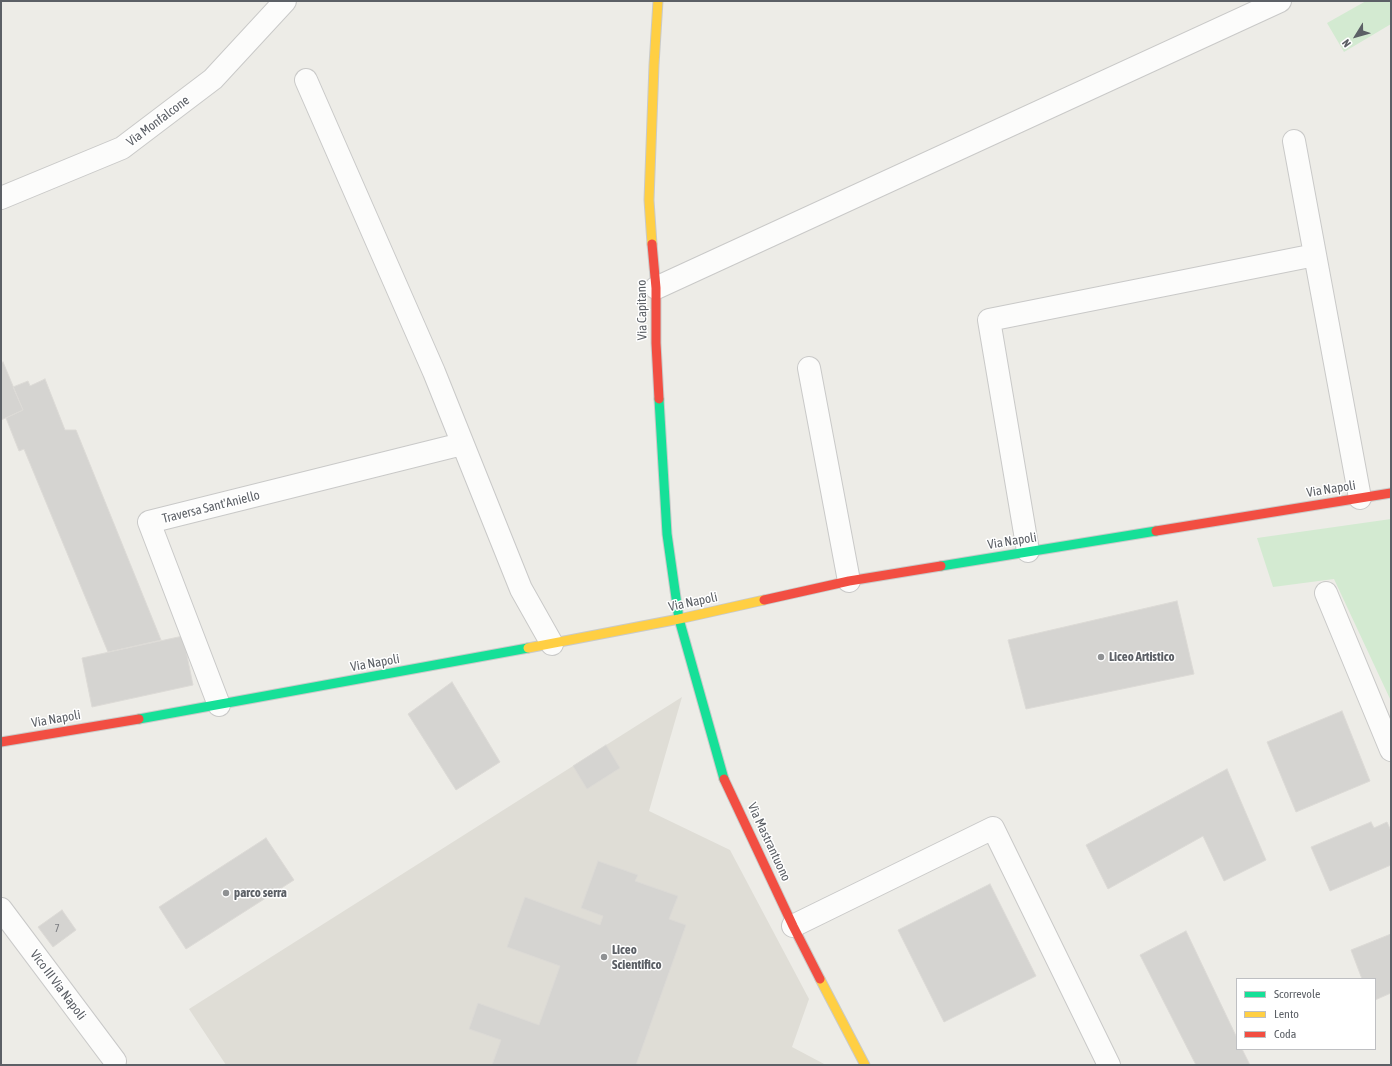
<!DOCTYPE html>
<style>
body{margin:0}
#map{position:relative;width:1392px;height:1066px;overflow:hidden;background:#edece7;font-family:"Asap Condensed",sans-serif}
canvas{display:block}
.frame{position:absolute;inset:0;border:2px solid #5c6066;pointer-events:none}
.legend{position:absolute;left:1236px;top:978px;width:140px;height:72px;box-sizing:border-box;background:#fff;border:1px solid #bebfc2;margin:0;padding:5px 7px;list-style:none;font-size:12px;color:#5c6066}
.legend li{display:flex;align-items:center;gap:8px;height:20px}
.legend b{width:20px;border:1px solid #bebfc2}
.north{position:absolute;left:1336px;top:16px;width:40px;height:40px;-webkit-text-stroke:3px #fff;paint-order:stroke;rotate:233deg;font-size:11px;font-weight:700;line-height:16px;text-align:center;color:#5c6066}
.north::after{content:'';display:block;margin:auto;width:14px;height:18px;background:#5c6066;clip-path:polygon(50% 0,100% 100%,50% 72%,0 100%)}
</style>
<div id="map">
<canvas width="1392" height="1066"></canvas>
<div class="frame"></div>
<ul class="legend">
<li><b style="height:5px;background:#16e098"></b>Scorrevole</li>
<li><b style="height:5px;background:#ffcf43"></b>Lento</li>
<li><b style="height:5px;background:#f24e42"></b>Coda</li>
</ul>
<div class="north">N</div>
</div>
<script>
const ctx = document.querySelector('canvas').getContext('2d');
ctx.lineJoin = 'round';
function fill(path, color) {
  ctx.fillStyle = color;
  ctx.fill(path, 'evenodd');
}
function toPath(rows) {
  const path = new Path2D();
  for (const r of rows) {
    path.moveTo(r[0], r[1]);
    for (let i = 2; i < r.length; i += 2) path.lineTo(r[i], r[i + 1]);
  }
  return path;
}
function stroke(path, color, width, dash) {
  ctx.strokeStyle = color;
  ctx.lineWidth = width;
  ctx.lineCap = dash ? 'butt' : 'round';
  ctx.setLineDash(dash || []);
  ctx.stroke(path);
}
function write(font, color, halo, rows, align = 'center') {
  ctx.font = font + ' "Asap Condensed",sans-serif';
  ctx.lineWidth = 3;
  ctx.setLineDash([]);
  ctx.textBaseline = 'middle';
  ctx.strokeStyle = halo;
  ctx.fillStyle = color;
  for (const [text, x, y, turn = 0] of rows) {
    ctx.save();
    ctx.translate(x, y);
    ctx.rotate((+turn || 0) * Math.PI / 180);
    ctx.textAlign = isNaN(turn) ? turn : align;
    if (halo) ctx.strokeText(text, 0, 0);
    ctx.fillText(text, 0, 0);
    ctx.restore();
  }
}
fill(toPath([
 [682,697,649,811,730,850,809,999,792,1047,826,1065,226,1065,189,1009]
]), '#dfddd6');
fill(toPath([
 [1366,1,1391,1,1391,24,1344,52,1327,23],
 [1391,519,1391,701,1334,579,1273,587,1257,538]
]), '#d3ead1');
const building = toPath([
 [3,362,23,410,1,420,1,363,3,362],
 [45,379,65,430,76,430,161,640,108,652,24,449,19,451,6,418,23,410,13,387,28,381,30,386,45,379],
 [1177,601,1194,674,1026,709,1008,640,1177,601],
 [183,636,193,685,92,707,82,658,183,636],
 [452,682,500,762,456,790,408,714,452,682],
 [1342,711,1370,781,1296,812,1267,742,1342,711],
 [606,745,620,768,587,789,573,766,606,745],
 [1227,769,1266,860,1224,881,1203,836,1108,889,1086,845,1227,769],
 [1371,822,1374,828,1387,822,1391,831,1391,865,1330,891,1311,847,1371,822],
 [266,838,294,880,186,949,159,907,266,838],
 [598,861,638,875,635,881,678,896,669,919,686,925,636,1065,492,1065,501,1040,469,1029,478,1003,539,1025,560,966,507,947,525,897,600,925,603,916,581,908,598,861],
 [990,884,1036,976,944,1022,898,930,990,884],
 [62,910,76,930,53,947,38,927,62,910],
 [1186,931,1237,1038,1237,1049,1242,1049,1250,1065,1196,1065,1140,955,1186,931],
 [1391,934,1391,993,1375,1000,1375,979,1362,979,1351,950,1391,934]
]);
fill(building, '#d5d4d1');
stroke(building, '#dcdad6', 1);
const street = toPath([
 [306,80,434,372,521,589,552,644],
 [1294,141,1360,498],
 [1,198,122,148,213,79,285,1],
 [656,288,1280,1],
 [809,368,849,581],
 [1028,551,989,320,1315,255],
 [1326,593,1391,750],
 [219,705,149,522,462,444],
 [1,909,115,1061],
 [793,926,993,828,1109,1065]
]);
const fast = toPath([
 [659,399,667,534,679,619,724,779],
 [941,566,1156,531],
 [139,719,528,648]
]);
const slow = toPath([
 [652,244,649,200,654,65,658,1],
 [528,648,679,619,764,600],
 [820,979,865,1065]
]);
const jam = toPath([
 [652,244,656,288,656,343,659,399],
 [1156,531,1391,493],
 [764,600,849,581,941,566],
 [1,742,139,719],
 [724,779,793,926,820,979]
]);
stroke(street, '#c9c9c8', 24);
stroke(fast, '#c9cac9', 11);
stroke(slow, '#c9cac9', 11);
stroke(jam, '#c9cac9', 11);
stroke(street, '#fcfcfb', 22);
stroke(fast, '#16e098', 9);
stroke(slow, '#ffcf43', 9);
stroke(jam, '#f24e42', 9);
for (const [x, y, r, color] of [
 [1101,657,4,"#8f9193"],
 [226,893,4,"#8f9193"],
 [604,957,4,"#8f9193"]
]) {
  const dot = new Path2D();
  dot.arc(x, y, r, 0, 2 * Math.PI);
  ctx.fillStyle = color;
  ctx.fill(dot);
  stroke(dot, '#fff', 1.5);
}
write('11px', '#7c7e82', null, [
 ["7",57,929]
]);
write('13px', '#5c6066', '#fff', [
 ["Via Monfalcone",158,121,-37],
 ["Via Capitano",642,310,-91],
 ["Via Napoli",1331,489,-9],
 ["Traversa Sant'Aniello",211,507,-14],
 ["Via Napoli",1012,541,-9],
 ["Via Napoli",693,602,-12],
 ["Via Napoli",375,663,-10],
 ["Via Napoli",56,719,-10],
 ["Via Mastrantuono",769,842,65],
 ["Vico III Via Napoli",58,985,53]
]);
write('bold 13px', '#5c6066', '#fff', [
 ["Liceo Artistico",1109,657],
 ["parco serra",234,893],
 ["Liceo",612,950],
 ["Scientifico",612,965]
], 'left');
</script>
